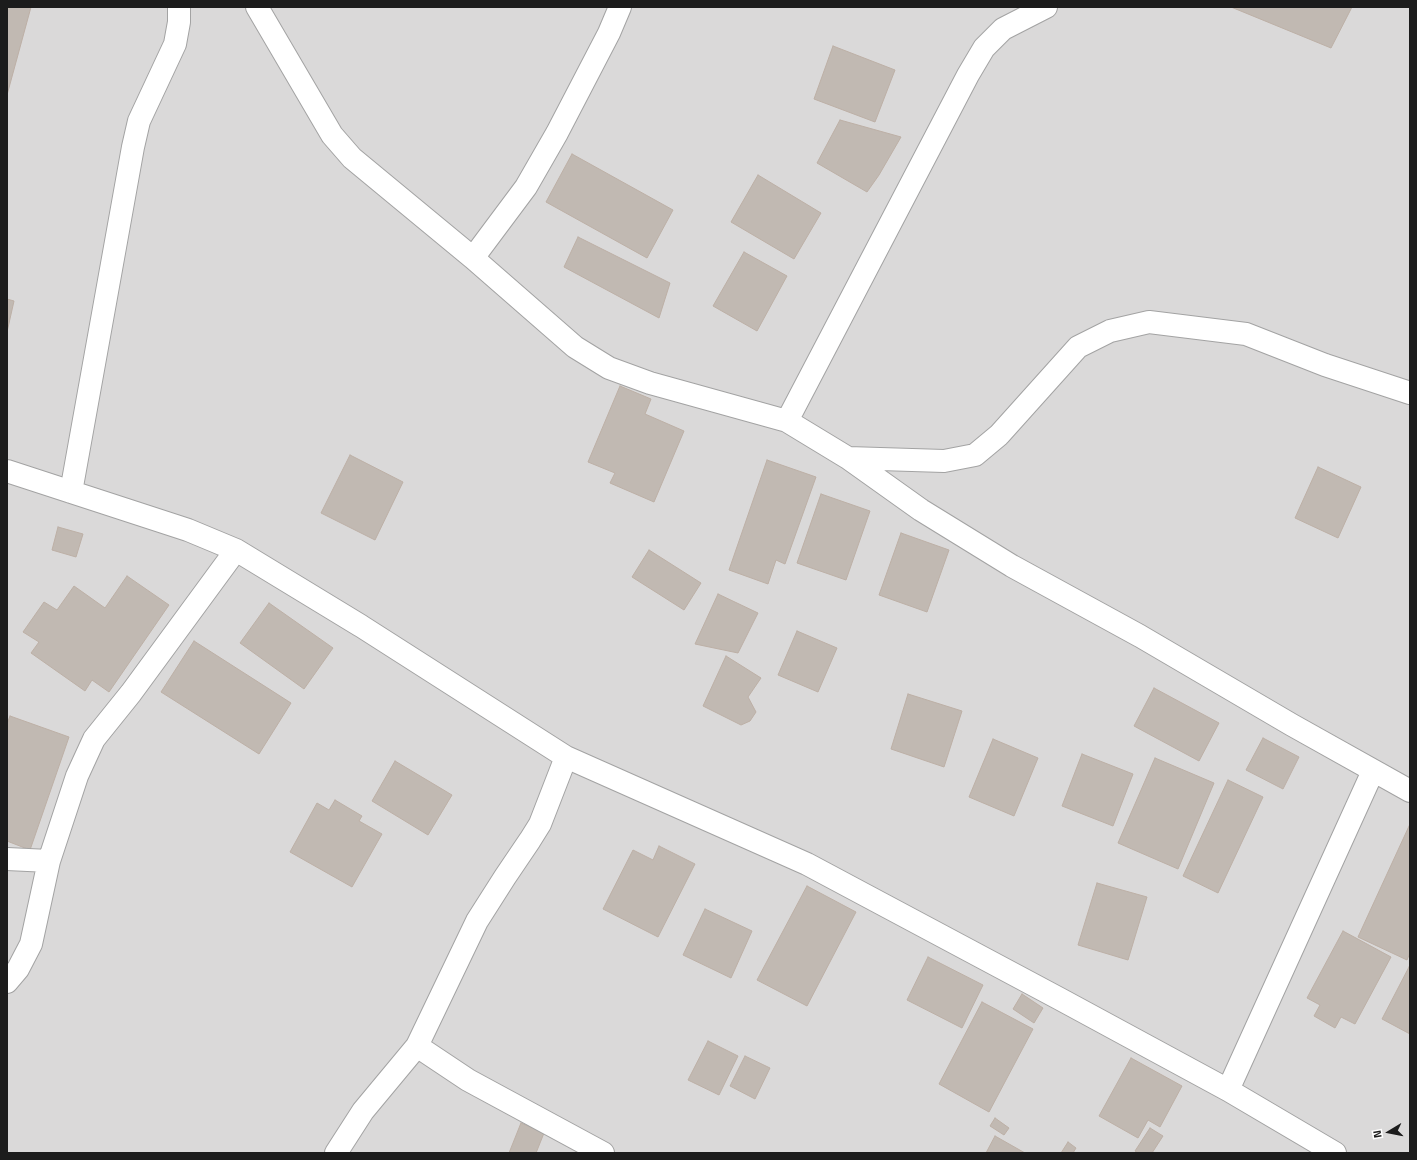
<!DOCTYPE html>
<style>
body{margin:0}
#map{position:relative;width:1417px;height:1160px;overflow:hidden;background:#ede9e2;font-family:"Titillium Web",sans-serif}
canvas{display:block}
.frame{position:absolute;inset:0;border:8px solid #1c1c1c;pointer-events:none}
.north{position:absolute;left:1369px;top:1112px;width:40px;height:40px;-webkit-text-stroke:3px #fff;paint-order:stroke;rotate:260deg;font-size:11px;font-weight:700;line-height:16px;text-align:center;color:#1c1c1c}
.north::after{content:'';display:block;margin:auto;width:14px;height:18px;background:#1c1c1c;clip-path:polygon(50% 0,100% 100%,50% 72%,0 100%)}
</style>
<div id="map">
<canvas width="1417" height="1160"></canvas>
<div class="frame"></div>
<div class="north">N</div>
</div>
<script>
const ctx = document.querySelector('canvas').getContext('2d');
ctx.lineJoin = 'round';
function fill(path, color) {
  ctx.fillStyle = color;
  ctx.fill(path, 'evenodd');
}
function toPath(rows) {
  const path = new Path2D();
  for (const r of rows) {
    path.moveTo(r[0], r[1]);
    for (let i = 2; i < r.length; i += 2) path.lineTo(r[i], r[i + 1]);
  }
  return path;
}
function stroke(path, color, width, dash) {
  ctx.strokeStyle = color;
  ctx.lineWidth = width;
  ctx.lineCap = dash ? 'butt' : 'round';
  ctx.setLineDash(dash || []);
  ctx.stroke(path);
}
fill(toPath([
 [7,7,1410,7,1410,1153,7,1153]
]), '#dad9d9');
const building = toPath([
 [7,7,31,7,7,95,7,7],
 [1231,7,1352,7,1331,48,1231,7],
 [833,46,895,70,875,122,814,99,833,46],
 [840,120,901,137,879,175,867,192,817,163,840,120],
 [572,154,673,210,647,258,546,202,572,154],
 [758,175,821,213,794,259,731,222,758,175],
 [578,237,670,283,659,318,564,267,578,237],
 [744,252,787,276,757,331,713,306,744,252],
 [7,299,14,301,7,332,7,299],
 [620,386,651,399,645,414,684,431,654,502,610,483,615,473,588,462,620,386],
 [350,455,403,482,375,540,321,513,350,455],
 [767,460,816,477,785,564,776,560,768,584,729,570,767,460],
 [1318,467,1361,487,1338,538,1295,518,1318,467],
 [821,494,870,511,846,580,797,563,821,494],
 [58,527,83,534,76,557,52,550,58,527],
 [901,533,949,550,927,612,879,595,901,533],
 [649,550,701,583,684,610,632,577,649,550],
 [127,576,169,605,109,692,92,680,85,691,31,653,39,642,23,632,44,602,57,610,74,586,105,608,127,576],
 [718,594,758,613,738,653,695,644,718,594],
 [269,603,333,648,304,689,240,643,269,603],
 [797,631,837,648,818,692,778,675,797,631],
 [194,641,291,703,259,754,161,692,194,641],
 [726,656,761,678,748,697,756,712,750,721,741,725,703,706,726,656],
 [1154,688,1219,723,1199,761,1134,726,1154,688],
 [908,694,962,711,944,767,891,749,908,694],
 [10,716,69,737,30,850,7,841,7,724,10,716],
 [1263,738,1299,757,1283,789,1246,770,1263,738],
 [993,739,1038,758,1014,816,969,797,993,739],
 [1082,754,1133,774,1113,826,1062,806,1082,754],
 [1155,758,1214,783,1178,869,1118,843,1155,758],
 [395,761,452,795,428,835,372,801,395,761],
 [1228,780,1263,797,1218,893,1183,876,1228,780],
 [335,800,362,816,359,821,382,834,352,887,290,852,317,803,329,810,335,800],
 [1410,824,1410,953,1407,960,1358,937,1410,824],
 [659,846,695,864,658,937,603,909,633,850,653,860,659,846],
 [1097,883,1147,897,1128,960,1078,945,1097,883],
 [807,886,856,912,807,1006,757,980,807,886],
 [705,909,752,931,731,978,683,955,705,909],
 [1343,931,1391,957,1355,1024,1341,1017,1335,1028,1314,1016,1320,1005,1307,998,1343,931],
 [928,957,983,985,962,1028,907,1000,928,957],
 [1409,967,1410,968,1410,1034,1382,1019,1409,967],
 [1022,994,1043,1008,1034,1023,1013,1009,1022,994],
 [982,1002,1033,1029,989,1112,939,1084,982,1002],
 [708,1041,738,1056,719,1095,688,1080,708,1041],
 [745,1056,770,1068,755,1099,730,1086,745,1056],
 [1131,1058,1182,1086,1160,1127,1148,1120,1138,1138,1099,1116,1131,1058],
 [995,1118,1009,1128,1004,1135,990,1126,995,1118],
 [521,1123,544,1133,536,1153,509,1153,521,1123],
 [1150,1128,1163,1136,1152,1153,1138,1153,1135,1151,1150,1128],
 [995,1136,1025,1153,986,1153,995,1136],
 [1068,1142,1076,1148,1073,1153,1061,1153,1068,1142]
]);
fill(building, '#c1b9b2');
stroke(building, '#bdb0a6', 1);
const minor = toPath([
 [257,7,332,135,352,158,473,258,575,347,609,368,650,383,787,421,848,458,921,510,1012,566,1140,636,1292,725,1410,791],
 [473,258,526,187,557,133,609,33,620,7],
 [787,421,968,75,984,48,1003,29,1046,7],
 [848,458,944,461,975,455,999,435,1078,347,1110,331,1149,322,1246,334,1325,365,1410,393],
 [7,471,188,530,236,550,361,626,566,757,807,864,1060,999,1228,1090,1335,1153],
 [71,492,133,147,139,121,175,44,179,22,179,7],
 [7,859,49,861],
 [7,982,18,969,31,944,49,861,77,776,94,739,131,693,236,550],
 [417,1046,468,1080,603,1153],
 [1228,1090,1373,771],
 [336,1153,363,1111,417,1046,477,921,505,877,530,840,540,824,566,757]
]);
stroke(minor, '#a3a3a3', 24);
stroke(minor, '#fff', 22);
</script>
